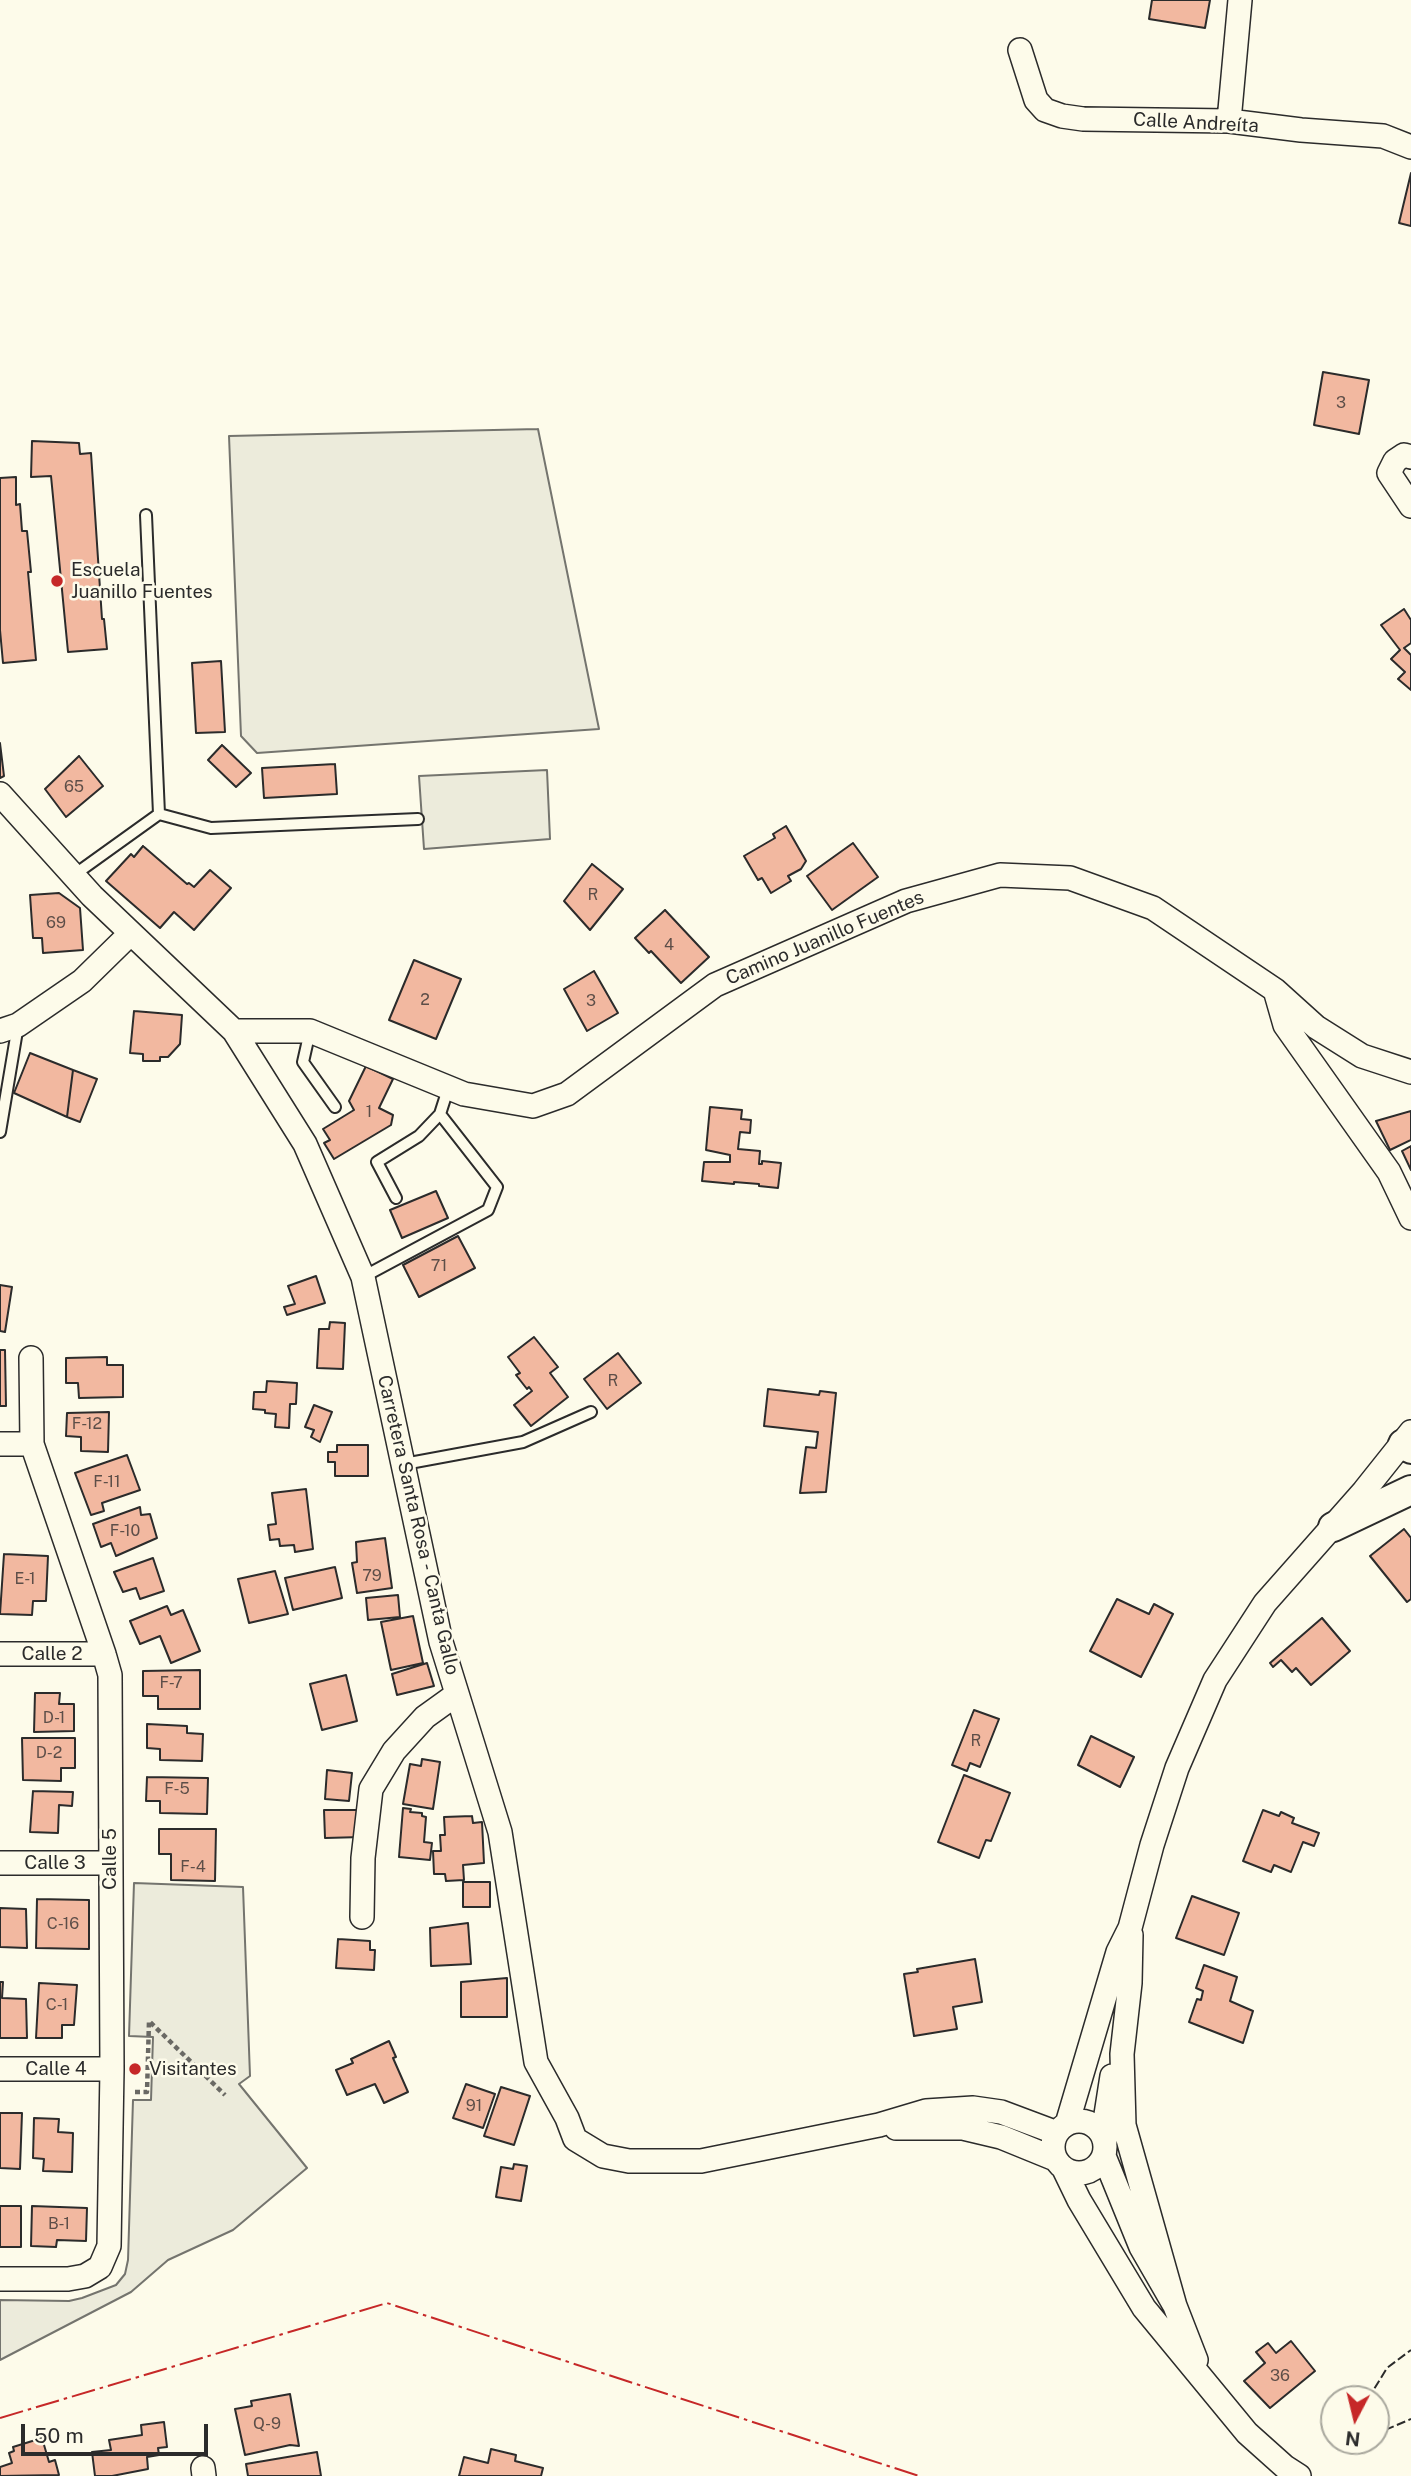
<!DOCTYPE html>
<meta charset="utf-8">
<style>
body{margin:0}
#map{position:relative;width:1411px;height:2476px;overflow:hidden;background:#fdfbea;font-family:"Public Sans",sans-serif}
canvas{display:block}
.north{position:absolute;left:1320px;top:2385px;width:70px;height:70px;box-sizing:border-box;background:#fdfbea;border:2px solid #a9a89e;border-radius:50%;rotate:187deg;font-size:19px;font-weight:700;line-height:28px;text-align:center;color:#2b2b2b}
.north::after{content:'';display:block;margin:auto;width:24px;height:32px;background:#c62828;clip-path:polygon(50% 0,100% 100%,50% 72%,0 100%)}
.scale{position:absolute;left:21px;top:2424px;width:187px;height:32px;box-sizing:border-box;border:4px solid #2b2b2b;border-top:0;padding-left:9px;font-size:21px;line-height:24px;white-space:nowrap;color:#2b2b2b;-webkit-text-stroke:5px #fdfbea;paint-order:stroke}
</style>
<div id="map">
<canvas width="1411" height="2476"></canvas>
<div class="north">N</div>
<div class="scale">50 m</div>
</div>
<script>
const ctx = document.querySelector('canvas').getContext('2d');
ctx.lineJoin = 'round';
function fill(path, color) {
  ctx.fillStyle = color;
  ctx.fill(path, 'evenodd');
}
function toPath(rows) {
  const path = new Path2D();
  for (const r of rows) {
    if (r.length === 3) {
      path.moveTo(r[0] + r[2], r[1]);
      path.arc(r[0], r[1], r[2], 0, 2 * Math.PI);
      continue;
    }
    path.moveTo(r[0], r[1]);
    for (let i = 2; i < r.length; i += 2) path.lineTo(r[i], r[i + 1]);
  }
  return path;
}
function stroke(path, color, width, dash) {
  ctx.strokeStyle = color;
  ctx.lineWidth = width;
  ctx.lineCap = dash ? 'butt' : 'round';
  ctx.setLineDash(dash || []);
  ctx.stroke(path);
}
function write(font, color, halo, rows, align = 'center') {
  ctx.font = font + ' "Public Sans",sans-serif';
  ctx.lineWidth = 5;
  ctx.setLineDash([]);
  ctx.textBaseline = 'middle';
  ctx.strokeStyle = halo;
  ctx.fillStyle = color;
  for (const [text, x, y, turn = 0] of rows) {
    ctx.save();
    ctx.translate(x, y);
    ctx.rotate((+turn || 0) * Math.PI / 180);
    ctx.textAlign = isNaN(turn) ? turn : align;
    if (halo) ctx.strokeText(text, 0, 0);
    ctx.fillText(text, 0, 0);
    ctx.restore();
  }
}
const green = toPath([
 [538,429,599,729,257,753,241,736,229,436,538,429],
 [547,770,550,839,424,849,419,776,547,770],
 [134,1883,243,1887,250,2076,239,2084,307,2168,233,2230,168,2260,131,2292,0,2360,0,2300,69,2301,82,2298,116,2285,125,2274,128,2260,133,2100,151,2100,153,2037,129,2036,134,1883]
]);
fill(green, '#ecebdb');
stroke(green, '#74746e', 2);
const building = toPath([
 [1152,0,1210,0,1205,28,1149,19,1152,0],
 [1411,173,1411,226,1399,223,1411,173],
 [1323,372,1369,380,1359,434,1314,425,1323,372],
 [32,441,79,443,80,454,91,453,102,619,104,619,107,649,68,652,51,476,31,477,32,441],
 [16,477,16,505,20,504,22,531,27,531,31,572,28,572,36,660,3,663,0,630,0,478,16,477],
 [1404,609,1411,620,1411,643,1404,648,1411,655,1411,690,1398,679,1405,672,1391,659,1400,650,1381,625,1404,609],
 [221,661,225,732,196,733,192,663,221,661],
 [0,743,4,776,0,778,0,743],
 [222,745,251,773,236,787,208,760,222,745],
 [79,756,103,786,66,817,45,789,79,756],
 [335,764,337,794,264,798,262,768,335,764],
 [786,826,806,861,801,869,788,876,791,881,771,893,762,878,758,880,744,856,775,838,773,834,786,826],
 [853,843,878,877,832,910,807,876,853,843],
 [143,846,187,884,189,883,194,887,210,870,231,888,194,930,174,912,160,928,106,881,131,854,134,857,143,846],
 [592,864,623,889,590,930,564,901,592,864],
 [59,893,80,908,83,950,43,953,42,938,33,938,30,895,59,893],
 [665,910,709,957,681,983,651,951,649,953,635,938,665,910],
 [414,960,461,979,436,1039,389,1020,414,960],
 [594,971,618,1013,587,1031,564,989,594,971],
 [134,1011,182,1015,180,1044,168,1057,160,1057,160,1061,143,1061,143,1054,130,1053,134,1011],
 [30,1053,73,1070,67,1117,14,1093,30,1053],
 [366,1066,393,1079,379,1108,393,1115,391,1125,334,1159,324,1143,330,1140,323,1129,354,1110,349,1101,366,1066],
 [73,1070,97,1079,80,1122,67,1117,73,1070],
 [710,1107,742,1110,741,1119,751,1120,750,1133,740,1132,738,1149,760,1151,759,1164,762,1164,762,1161,781,1163,778,1188,759,1186,759,1184,734,1182,734,1184,702,1181,704,1162,730,1162,730,1155,706,1150,710,1107],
 [1411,1111,1411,1140,1390,1150,1376,1121,1411,1111],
 [1411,1146,1411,1170,1402,1151,1411,1146],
 [436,1191,448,1218,402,1238,390,1210,436,1191],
 [458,1236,475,1268,419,1297,403,1265,458,1236],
 [316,1276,325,1303,287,1315,284,1307,295,1304,288,1286,316,1276],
 [0,1285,12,1287,5,1332,0,1331,0,1285],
 [330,1322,345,1323,343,1369,317,1368,319,1329,329,1329,330,1322],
 [534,1337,558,1367,550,1373,568,1397,531,1426,514,1405,532,1391,529,1387,527,1389,516,1375,520,1373,508,1357,534,1337],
 [0,1350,5,1350,6,1406,0,1406,0,1350],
 [618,1353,641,1383,607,1409,584,1379,618,1353],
 [107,1357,107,1365,123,1365,123,1397,79,1398,78,1383,66,1383,66,1358,107,1357],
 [267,1381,297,1383,296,1404,290,1404,289,1428,275,1427,276,1414,265,1413,265,1410,253,1409,254,1392,266,1392,267,1381],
 [768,1389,819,1395,820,1391,836,1393,826,1492,800,1493,806,1447,816,1448,818,1432,764,1426,768,1389],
 [314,1405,332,1412,320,1442,311,1437,314,1430,305,1427,314,1405],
 [109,1412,108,1452,81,1451,81,1437,66,1436,67,1413,109,1412],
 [337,1445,368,1445,368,1476,335,1476,335,1462,328,1462,328,1452,337,1452,337,1445],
 [127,1455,140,1490,102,1503,104,1511,91,1515,75,1473,127,1455],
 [306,1489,313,1549,295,1552,294,1545,280,1546,279,1539,270,1540,268,1525,276,1524,272,1493,306,1489],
 [140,1507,141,1515,150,1514,157,1538,116,1556,111,1543,101,1547,93,1524,140,1507],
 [1404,1529,1411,1538,1411,1599,1407,1602,1370,1556,1404,1529],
 [385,1538,392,1588,357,1593,352,1563,357,1562,356,1542,385,1538],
 [4,1554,48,1556,46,1601,33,1601,32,1615,0,1614,4,1554],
 [153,1558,164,1591,140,1599,136,1588,123,1592,114,1572,153,1558],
 [335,1567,342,1598,293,1610,285,1578,335,1567],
 [275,1571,288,1614,249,1623,238,1579,275,1571],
 [398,1595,400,1617,368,1620,366,1598,398,1595],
 [1117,1599,1149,1614,1154,1604,1173,1614,1141,1677,1090,1651,1117,1599],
 [167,1606,171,1615,183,1610,200,1651,171,1663,160,1636,140,1644,130,1621,167,1606],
 [413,1616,423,1663,391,1670,381,1622,413,1616],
 [1322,1618,1350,1651,1311,1685,1296,1668,1292,1672,1281,1660,1273,1667,1270,1663,1322,1618],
 [427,1663,434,1686,397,1695,392,1674,427,1663],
 [200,1670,200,1709,158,1709,158,1696,143,1696,143,1671,200,1670],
 [346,1675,357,1721,322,1730,310,1684,346,1675],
 [35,1693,60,1693,59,1704,74,1704,74,1731,34,1732,35,1693],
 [974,1710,999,1719,980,1767,970,1763,967,1771,952,1765,974,1710],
 [147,1724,187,1726,187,1733,203,1734,202,1761,160,1760,160,1749,147,1748,147,1724],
 [1091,1736,1134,1757,1120,1787,1078,1765,1091,1736],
 [22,1738,75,1738,75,1768,61,1768,61,1781,23,1780,22,1738],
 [422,1759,440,1762,433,1809,403,1804,410,1764,421,1766,422,1759],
 [327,1770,352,1773,349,1801,325,1799,327,1770],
 [964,1775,1010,1793,991,1841,986,1840,979,1858,938,1842,964,1775],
 [147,1777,208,1778,207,1814,160,1813,160,1801,146,1801,147,1777],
 [33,1791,73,1792,72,1806,59,1805,58,1833,30,1832,33,1791],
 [403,1808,411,1809,410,1812,422,1813,422,1816,426,1817,424,1842,432,1843,430,1860,399,1857,403,1808],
 [324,1810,361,1810,362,1837,325,1838,324,1810],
 [1263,1810,1279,1816,1281,1812,1294,1818,1292,1823,1319,1833,1314,1846,1303,1842,1291,1872,1274,1865,1271,1872,1243,1861,1263,1810],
 [472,1816,473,1823,482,1822,484,1863,463,1865,464,1880,446,1881,445,1874,434,1874,433,1851,441,1851,440,1835,445,1835,444,1817,472,1816],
 [159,1829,216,1829,215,1881,171,1880,171,1854,159,1854,159,1829],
 [463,1882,490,1882,490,1907,463,1907,463,1882],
 [1192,1896,1239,1913,1224,1955,1176,1938,1192,1896],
 [37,1899,89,1900,89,1949,36,1948,37,1899],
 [0,1908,26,1909,27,1948,0,1947,0,1908],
 [468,1923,471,1964,431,1966,430,1928,468,1923],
 [338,1939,370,1941,370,1950,375,1950,374,1970,336,1968,338,1939],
 [975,1959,982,2002,953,2007,957,2029,914,2036,904,1974,918,1972,917,1969,975,1959],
 [1204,1965,1237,1977,1230,2001,1253,2011,1243,2043,1189,2022,1197,1999,1201,2000,1203,1991,1196,1988,1204,1965],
 [507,1978,507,2017,461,2017,461,1982,507,1978],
 [0,1982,3,1982,2,1998,26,1999,27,2038,0,2038,0,1982],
 [39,1983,77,1985,74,2025,62,2025,62,2038,36,2038,39,1983],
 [389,2041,396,2057,393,2058,408,2092,384,2103,375,2084,347,2095,336,2070,353,2063,351,2059,389,2041],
 [466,2084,495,2094,483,2128,453,2118,466,2084],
 [501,2087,530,2096,514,2145,484,2136,501,2087],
 [0,2113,22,2113,20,2169,0,2168,0,2113],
 [34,2118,59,2119,58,2132,73,2133,72,2172,43,2171,44,2159,33,2158,34,2118],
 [514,2164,527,2166,521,2201,496,2197,501,2167,513,2169,514,2164],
 [0,2206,21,2206,21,2247,0,2247,0,2206],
 [32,2206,87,2208,86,2241,57,2240,56,2247,31,2246,32,2206],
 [1291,2341,1315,2371,1270,2408,1244,2381,1265,2363,1256,2352,1268,2343,1276,2353,1291,2341],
 [290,2394,299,2446,290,2445,245,2455,235,2409,252,2406,251,2401,290,2394],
 [164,2422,167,2447,158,2448,159,2455,147,2457,148,2469,112,2476,95,2476,92,2452,111,2450,109,2440,142,2435,141,2425,164,2422],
 [42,2438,49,2462,55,2460,59,2475,0,2476,0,2467,12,2463,9,2453,14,2451,13,2447,42,2438],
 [491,2449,516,2455,515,2461,543,2468,541,2476,459,2476,464,2457,488,2463,491,2449],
 [317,2452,321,2476,248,2476,246,2464,317,2452]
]);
fill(building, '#f2b8a0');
stroke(building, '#2b2b2b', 2);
const service = toPath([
 [159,814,211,828,418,819],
 [74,875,159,814,146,515],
 [310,1031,303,1062,335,1107],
 [0,1132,18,1025],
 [396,1198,377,1162,419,1136,440,1114,448,1089],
 [363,1277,488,1210,497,1187,440,1114],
 [404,1464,523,1442,591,1412]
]);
const minor = toPath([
 [1020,50,1036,100,1045,110,1062,116,1083,119,1229,121,1301,130,1383,136,1411,147],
 [1229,121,1240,0],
 [1411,457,1404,455,1395,461,1389,473,1411,506],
 [0,794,92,896,234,1031,305,1144,363,1277,441,1642,500,1832,536,2062,567,2118,575,2139,603,2156,629,2161,701,2161,879,2125,926,2111,973,2108,1001,2112,1057,2133],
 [1275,990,1285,1025,1389,1172,1411,1218],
 [0,1031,18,1025,82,981,130,934],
 [234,1031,310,1031,464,1094,533,1106,567,1094,715,985,906,901,1000,875,1070,878,1153,908,1275,990,1316,1027,1362,1056,1411,1072],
 [0,1444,32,1444],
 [0,1654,104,1654],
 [0,1863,110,1863],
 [362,1917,363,1858,371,1789,394,1751,425,1717,457,1694],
 [1131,1935,1130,1983,1122,2054,1124,2125,1175,2306],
 [0,2069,112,2069],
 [1079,2147,26],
 [1067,2124,1118,1952,1130,1928,1152,1845,1177,1768,1215,1680,1265,1603,1364,1491,1411,1432],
 [896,2128,963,2128,1001,2137,1055,2159],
 [1105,2142,1105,2121,1112,2076],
 [1104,2156,1141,2247,1175,2306,1196,2360],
 [1064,2169,1079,2200,1144,2308,1247,2433,1285,2467,1299,2476],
 [0,2279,68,2279,85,2276,100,2267,109,2246,112,2069,110,1675,104,1654,32,1444,31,1358],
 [203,2468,204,2476]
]);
const tertiary = toPath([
 [1403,1444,1411,1449],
 [1333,1527,1411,1490]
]);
stroke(service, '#2b2b2b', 14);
stroke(minor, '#2b2b2b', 26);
stroke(tertiary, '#2b2b2b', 32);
stroke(toPath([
 [135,2092,147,2092,149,2021,225,2095]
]), '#6a6964', 4.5, [5, 3.5]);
stroke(service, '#fdfbea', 10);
stroke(minor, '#fdfbea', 23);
stroke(tertiary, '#fdfbea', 28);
stroke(toPath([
 [1368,2399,1387,2368,1411,2350],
 [1376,2429,1378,2433,1411,2419]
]), '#2b2b2b', 2, [9, 3.5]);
stroke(toPath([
 [0,2418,387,2303,919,2476]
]), '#c62828', 2, [24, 5, 3.5, 5]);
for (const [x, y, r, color] of [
 [57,581,7,"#c62828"],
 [135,2069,7,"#c62828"]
]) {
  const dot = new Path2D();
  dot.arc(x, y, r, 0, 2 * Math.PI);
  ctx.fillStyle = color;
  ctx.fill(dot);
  stroke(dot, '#fdfbea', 2.5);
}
write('16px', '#5d4e48', null, [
 ["3",1341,403],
 ["65",74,787],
 ["R",593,895],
 ["69",56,923],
 ["4",669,945],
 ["2",425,1000],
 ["3",591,1001],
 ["1",369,1112],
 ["71",439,1266],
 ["R",613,1381],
 ["F-12",87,1424],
 ["F-11",107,1482],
 ["F-10",125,1531],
 ["79",372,1576],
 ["E-1",25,1579],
 ["F-7",171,1683],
 ["D-1",54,1718],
 ["R",976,1741],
 ["D-2",49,1753],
 ["F-5",177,1789],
 ["F-4",193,1867],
 ["C-16",63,1924],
 ["C-1",57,2005],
 ["91",474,2106],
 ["B-1",59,2224],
 ["36",1280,2376],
 ["Q-9",267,2424]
]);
write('19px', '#2b2b2b', '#fdfbea', [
 ["Calle Andreíta",1196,123,3],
 ["Camino Juanillo Fuentes",825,938,-23],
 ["Carretera Santa Rosa - Canta Gallo",418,1525,77],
 ["Calle 2",52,1654],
 ["Calle 5",110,1859,-90],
 ["Calle 3",55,1863],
 ["Calle 4",56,2069]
]);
write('19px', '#2b2b2b', '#fdfbea', [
 ["Escuela",71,570],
 ["Juanillo Fuentes",71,592],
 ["Visitantes",149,2069]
], 'left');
</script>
